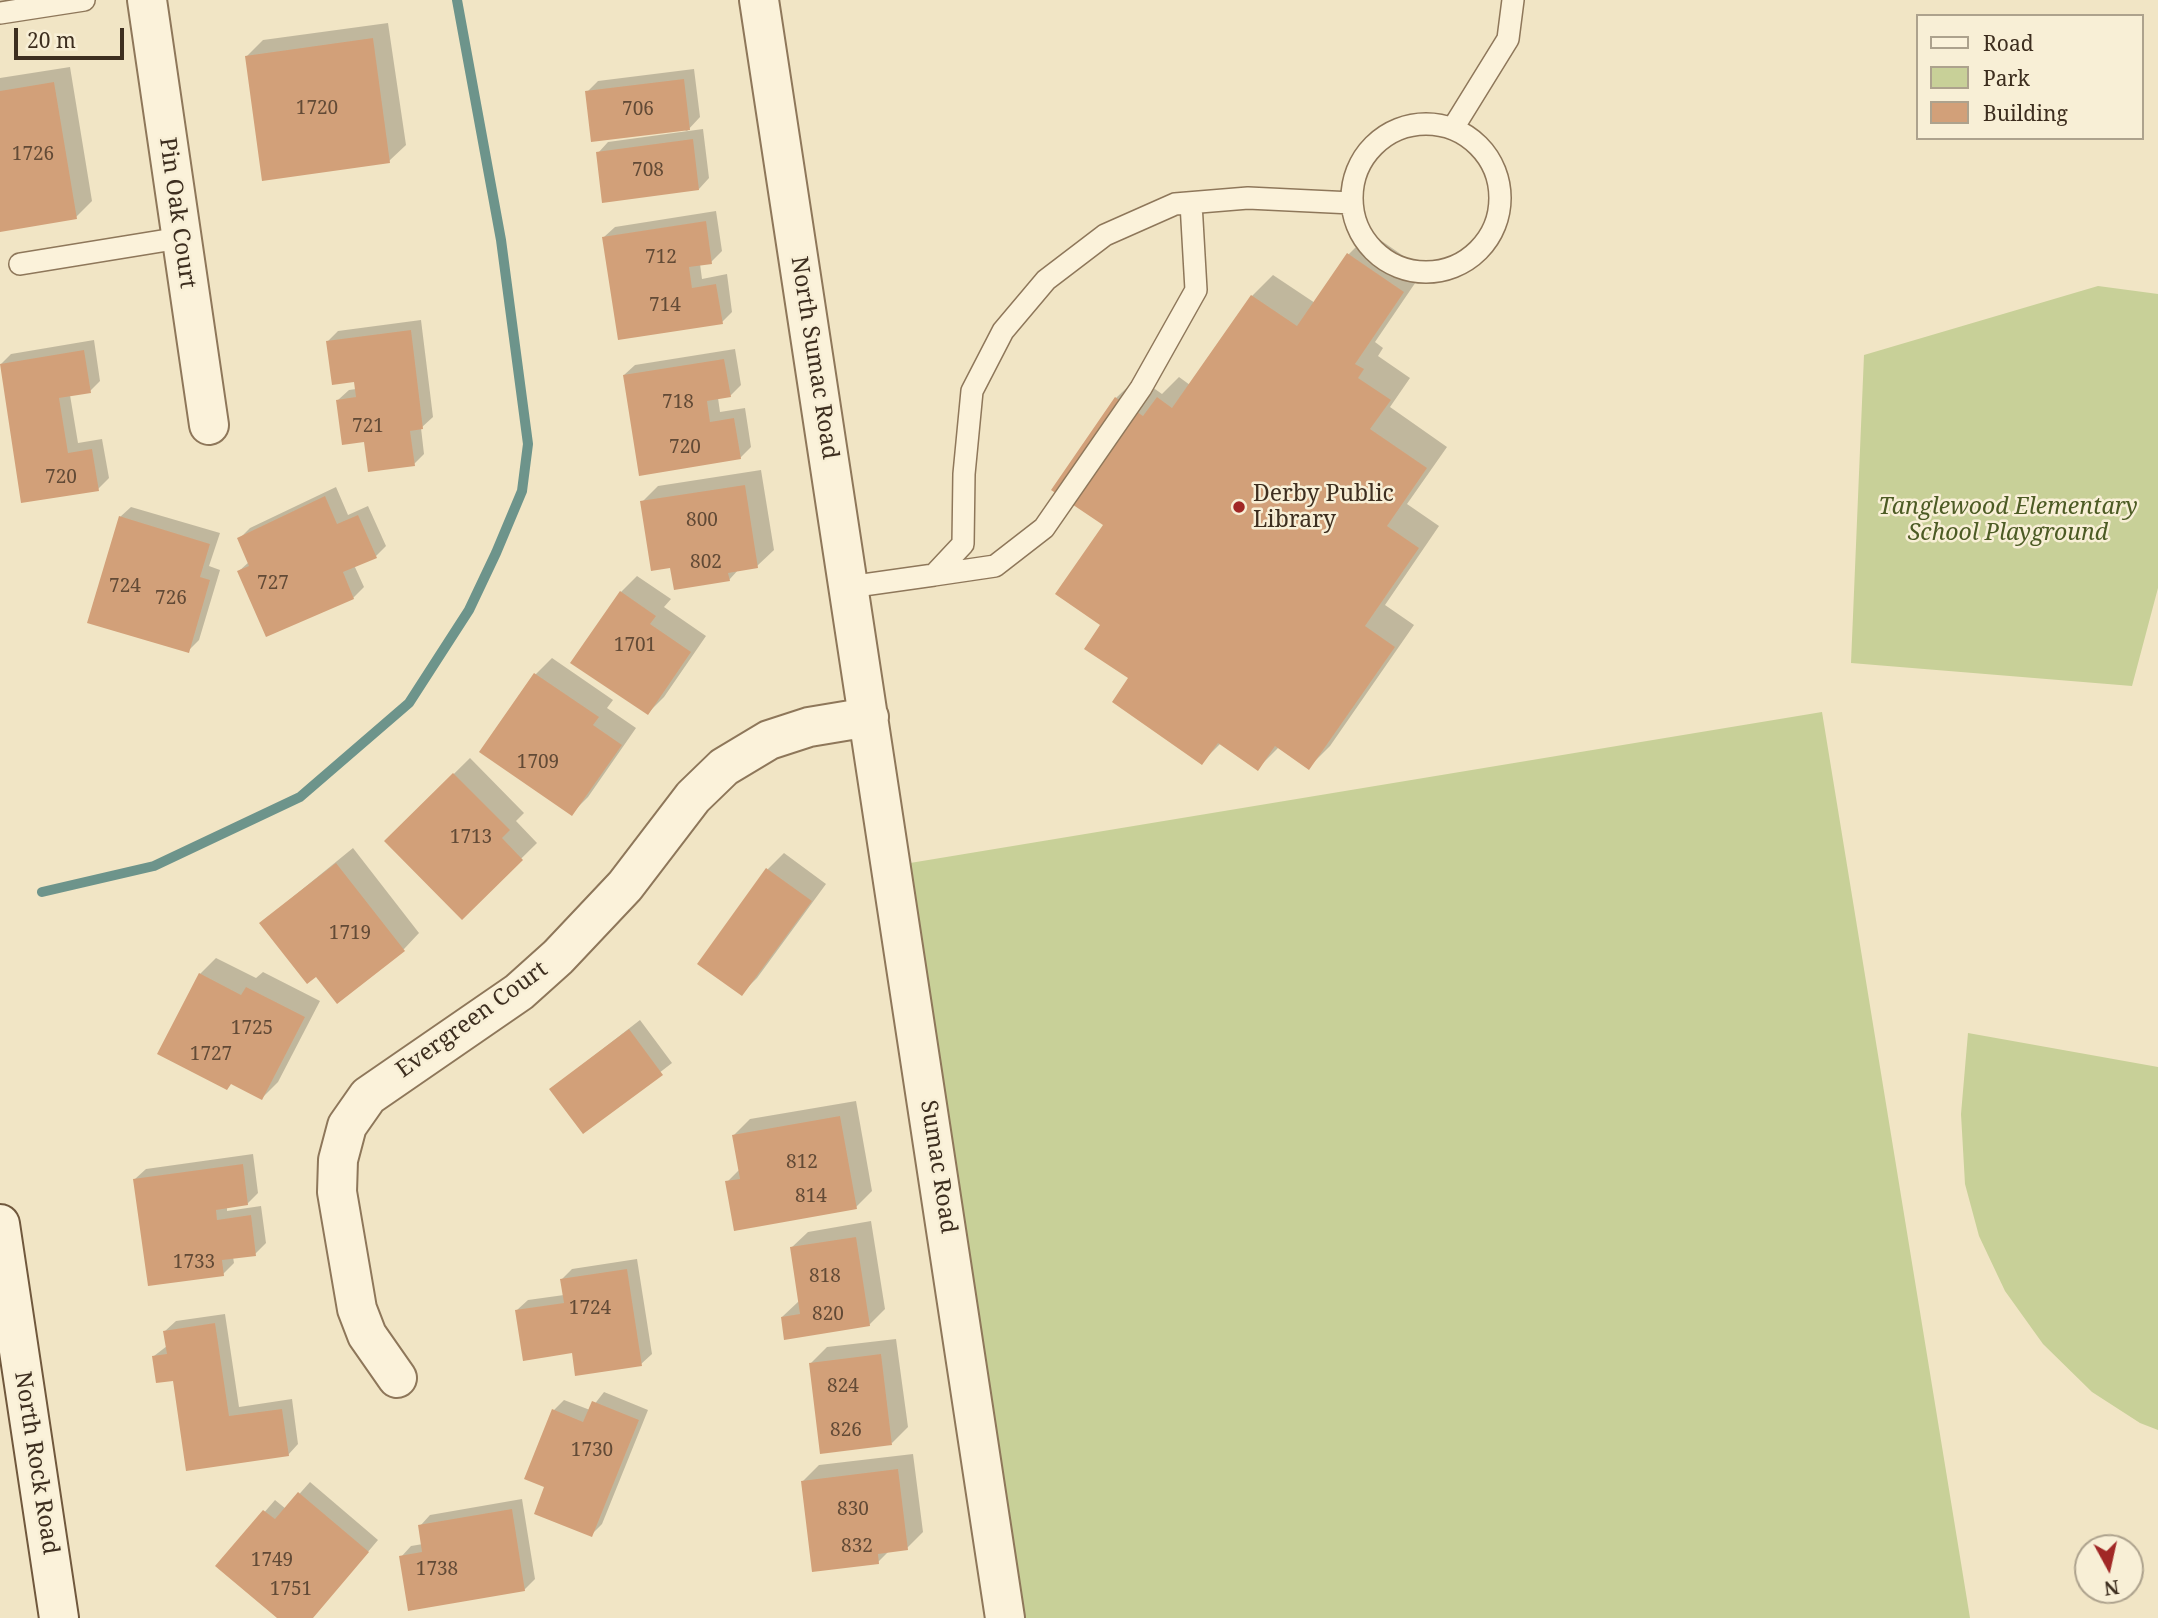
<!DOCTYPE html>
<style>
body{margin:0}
#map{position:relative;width:2158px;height:1618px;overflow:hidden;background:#f1e5c5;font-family:"Noto Serif",serif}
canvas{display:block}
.legend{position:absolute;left:1916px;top:14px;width:228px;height:126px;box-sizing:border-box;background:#f8efd6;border:2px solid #ada28d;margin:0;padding:9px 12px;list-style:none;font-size:21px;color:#3d2e1f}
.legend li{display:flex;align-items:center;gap:14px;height:35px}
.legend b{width:35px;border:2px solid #ada28d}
.north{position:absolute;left:2074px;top:1534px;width:70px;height:70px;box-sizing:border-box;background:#f8efd6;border:2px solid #ada28d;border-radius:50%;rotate:172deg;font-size:19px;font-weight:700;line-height:28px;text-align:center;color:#3d2e1f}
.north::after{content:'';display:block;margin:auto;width:24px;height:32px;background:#a12826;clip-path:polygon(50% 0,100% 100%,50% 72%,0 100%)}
.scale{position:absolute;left:14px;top:28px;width:110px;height:32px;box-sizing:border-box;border:4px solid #3d2e1f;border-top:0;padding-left:9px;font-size:21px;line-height:24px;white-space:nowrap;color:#3d2e1f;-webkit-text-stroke:5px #f8efd6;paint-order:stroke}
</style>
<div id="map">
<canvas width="2158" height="1618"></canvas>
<ul class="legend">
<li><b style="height:9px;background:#fbf2da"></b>Road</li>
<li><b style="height:19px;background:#c8d098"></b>Park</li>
<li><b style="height:19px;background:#d2a079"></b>Building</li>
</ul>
<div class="north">N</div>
<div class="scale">20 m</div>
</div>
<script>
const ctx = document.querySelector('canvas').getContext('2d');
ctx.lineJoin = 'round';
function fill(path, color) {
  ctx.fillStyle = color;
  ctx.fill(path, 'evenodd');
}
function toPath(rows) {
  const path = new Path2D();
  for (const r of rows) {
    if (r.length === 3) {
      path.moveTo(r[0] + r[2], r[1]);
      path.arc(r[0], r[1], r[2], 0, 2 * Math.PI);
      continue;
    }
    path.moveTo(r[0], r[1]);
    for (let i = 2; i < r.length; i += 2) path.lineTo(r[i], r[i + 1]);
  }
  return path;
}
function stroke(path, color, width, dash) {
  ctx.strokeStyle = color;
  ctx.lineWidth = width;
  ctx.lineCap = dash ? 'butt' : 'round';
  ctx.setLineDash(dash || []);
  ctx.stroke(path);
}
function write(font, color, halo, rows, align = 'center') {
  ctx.font = font + ' "Noto Serif",serif';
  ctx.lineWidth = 5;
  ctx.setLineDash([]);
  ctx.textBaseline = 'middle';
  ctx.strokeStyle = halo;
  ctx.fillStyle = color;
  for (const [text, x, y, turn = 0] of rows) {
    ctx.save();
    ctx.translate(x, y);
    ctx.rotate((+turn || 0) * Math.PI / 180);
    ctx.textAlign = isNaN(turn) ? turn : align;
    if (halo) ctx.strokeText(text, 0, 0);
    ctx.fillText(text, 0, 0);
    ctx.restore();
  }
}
fill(toPath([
 [2098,286,2158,294,2158,588,2132,686,1851,663,1864,355],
 [1822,712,1970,1618,1004,1618,892,866],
 [1968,1033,2158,1067,2158,1430,2140,1423,2092,1392,2043,1344,2005,1291,1979,1236,1965,1184,1961,1114]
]), '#c8d098');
fill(toPath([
 [388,23,406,145,389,161,247,56,263,40],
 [70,67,92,201,76,217,0,230,0,78],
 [694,69,700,117,687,131,587,92,598,81],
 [703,129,709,178,699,189,598,153,608,142],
 [716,211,722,251,711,262,700,264,702,279,727,274,732,312,722,322,604,237,615,227],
 [1370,233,1424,270,1375,342,1383,348,1378,356,1410,378,1390,407,1447,447,1407,504,1439,526,1385,605,1414,625,1330,746,1309,767,1279,747,1258,768,1221,743,1202,762,1130,678,1103,625,1105,525,1116,398,1138,377,1162,394,1179,377,1190,385,1252,296,1273,275,1315,303,1349,254],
 [421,320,433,417,421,428,424,454,414,464,366,440,338,400,349,390,356,389,355,380,328,341,338,331],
 [94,340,100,381,90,391,70,395,78,443,102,439,109,478,98,489,23,501,1,364,11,354],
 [735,349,741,385,730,396,718,398,720,412,745,408,751,447,740,458,624,375,635,365],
 [761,470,774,550,757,566,739,569,729,580,672,566,642,502,658,486],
 [336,487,348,515,368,506,386,546,376,556,354,565,364,587,353,598,239,571,249,562,239,539,250,528],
 [131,507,220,533,209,566,220,570,199,640,188,651,120,517],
 [637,576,671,599,664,607,706,636,664,697,648,713,621,592],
 [552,658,613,700,607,708,636,728,588,797,572,813,482,751,536,674],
 [470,758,524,813,516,821,537,843,462,917,386,841],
 [353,848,419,933,404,949,316,974,261,923],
 [784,853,826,884,757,978,741,994,768,869],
 [216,958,256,978,263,972,320,1001,278,1082,262,1098,200,974],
 [640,1020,672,1063,583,1132,551,1089],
 [856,1101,872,1191,856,1207,727,1182,740,1169,734,1135,750,1119],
 [253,1154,258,1193,247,1204,227,1207,227,1211,261,1206,266,1243,255,1254,233,1257,234,1263,223,1274,135,1179,146,1169],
 [871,1221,885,1309,869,1325,782,1317,799,1301,791,1248,808,1232],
 [637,1259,652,1354,641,1364,573,1351,517,1310,528,1300,564,1295,562,1279,572,1269],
 [225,1314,239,1407,292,1399,298,1444,288,1455,187,1470,174,1379,154,1356,167,1346,165,1331,176,1321],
 [896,1339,908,1427,892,1443,811,1363,827,1347],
 [604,1392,648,1410,602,1524,591,1535,546,1486,554,1410,564,1400,590,1410],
 [913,1454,923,1532,907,1548,890,1550,878,1562,803,1481,819,1465],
 [310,1482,378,1540,312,1618,279,1618,218,1566,275,1500,286,1509],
 [522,1499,535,1579,524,1590,401,1557,411,1546,423,1544,420,1526,430,1515]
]), '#0003');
stroke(toPath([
 [42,892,154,866,300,797,409,703,469,610,496,553,522,491,528,444,501,240,457,0]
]), '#6d948b', 10);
fill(toPath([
 [373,38,390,163,262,181,245,56],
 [684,79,690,130,591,142,585,91],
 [54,82,77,219,0,232,0,91],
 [693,139,699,190,602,203,596,152],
 [706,221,712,264,689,267,692,288,716,284,723,324,618,340,602,237],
 [1347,253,1404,292,1355,364,1364,369,1358,378,1391,400,1370,429,1427,468,1387,526,1419,548,1365,626,1395,647,1309,770,1275,746,1258,771,1218,743,1202,765,1112,702,1128,678,1084,649,1100,625,1055,594,1103,525,1051,490,1115,397,1143,416,1157,397,1172,408,1251,295,1297,326],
 [411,330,423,429,410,431,415,466,368,472,364,442,342,445,336,400,356,397,354,382,332,385,326,341],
 [84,350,91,393,59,398,68,453,92,449,99,491,21,503,0,364],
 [724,359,731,397,707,401,710,422,734,418,741,459,639,476,623,375],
 [745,485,758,568,728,573,730,581,674,590,670,568,651,571,640,501],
 [325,496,337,524,358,515,377,558,343,572,354,599,266,637,237,571,249,566,237,538],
 [119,516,210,544,200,577,210,580,189,653,87,623],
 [620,591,656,616,650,624,691,652,648,715,570,663],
 [534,673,599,717,593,725,622,745,572,816,479,752],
 [453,773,510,830,502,838,523,860,462,920,384,841],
 [336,863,405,951,337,1004,316,977,307,984,259,923],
 [766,868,812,901,742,996,697,964],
 [199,973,241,995,246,987,305,1017,262,1100,231,1084,227,1090,157,1054],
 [629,1029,663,1075,583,1134,549,1089],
 [840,1116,857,1209,734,1231,725,1181,740,1179,732,1135],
 [243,1164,248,1205,216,1210,217,1220,251,1215,256,1256,222,1260,224,1276,148,1286,133,1179],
 [856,1237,870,1326,784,1340,781,1317,800,1314,790,1247],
 [627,1269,642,1366,575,1376,572,1353,523,1361,515,1310,564,1303,560,1279],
 [215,1323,229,1416,282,1409,289,1456,186,1471,173,1381,156,1383,152,1356,167,1354,163,1331],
 [881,1354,892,1445,820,1454,809,1363],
 [592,1401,639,1420,592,1537,534,1514,544,1487,524,1479,552,1409,583,1422],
 [898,1469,908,1550,878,1554,879,1564,812,1572,801,1481],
 [298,1492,369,1552,313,1618,277,1618,215,1566,263,1510,275,1519],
 [512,1509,525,1591,408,1611,399,1556,422,1552,418,1525]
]), '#d2a079');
const service = toPath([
 [0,13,84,0],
 [1426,198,74],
 [1453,128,1508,39,1513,0],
 [20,264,180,238],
 [934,575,995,566,1044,528,1141,388,1196,290,1191,203],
 [849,587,934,575,963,544,964,474,972,391,1003,331,1046,280,1105,235,1175,204,1248,198,1352,203]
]);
const minor = toPath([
 [147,0,209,425],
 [759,0,1005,1618],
 [397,1378,367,1335,357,1309,337,1192,338,1160,347,1126,368,1096,519,992,558,957,625,886,693,797,724,767,769,740,809,727,869,717]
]);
const secondary = toPath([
 [0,1224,59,1618]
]);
stroke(service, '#8e775a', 24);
stroke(minor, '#8e775a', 42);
stroke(secondary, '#70583d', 42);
stroke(service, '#fbf2da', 21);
stroke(minor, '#fbf2da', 38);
stroke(secondary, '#fbf2da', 38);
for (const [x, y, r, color] of [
 [1239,507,7,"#a12826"]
]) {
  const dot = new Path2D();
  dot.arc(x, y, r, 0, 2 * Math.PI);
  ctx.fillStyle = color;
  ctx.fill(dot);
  stroke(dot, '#f8efd6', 2.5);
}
write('19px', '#624a36', null, [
 ["1720",317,109],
 ["706",638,110],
 ["1726",33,155],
 ["708",648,171],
 ["712",661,258],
 ["714",665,306],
 ["718",678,403],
 ["721",368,427],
 ["720",685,448],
 ["720",61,478],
 ["800",702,521],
 ["802",706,563],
 ["727",273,584],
 ["724",125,587],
 ["726",171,599],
 ["1701",635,646],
 ["1709",538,763],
 ["1713",471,838],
 ["1719",350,934],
 ["1725",252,1029],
 ["1727",211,1055],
 ["812",802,1163],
 ["814",811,1197],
 ["1733",194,1263],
 ["818",825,1277],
 ["1724",590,1309],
 ["820",828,1315],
 ["824",843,1387],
 ["826",846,1431],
 ["1730",592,1451],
 ["830",853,1510],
 ["832",857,1547],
 ["1749",272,1561],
 ["1738",437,1570],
 ["1751",291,1590]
]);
write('23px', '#3d2e1f', '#f8efd6', [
 ["Pin Oak Court",177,213,82],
 ["North Sumac Road",814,358,81],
 ["Evergreen Court",472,1020,-36],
 ["Sumac Road",938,1167,81],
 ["North Rock Road",36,1463,81]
]);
write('23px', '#3d2e1f', '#f8efd6', [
 ["Derby Public",1253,494],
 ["Library",1253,520]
], 'left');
write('italic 23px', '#4c5b24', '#f8efd6', [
 ["Tanglewood Elementary",2008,507],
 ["School Playground",2008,533]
]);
</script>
